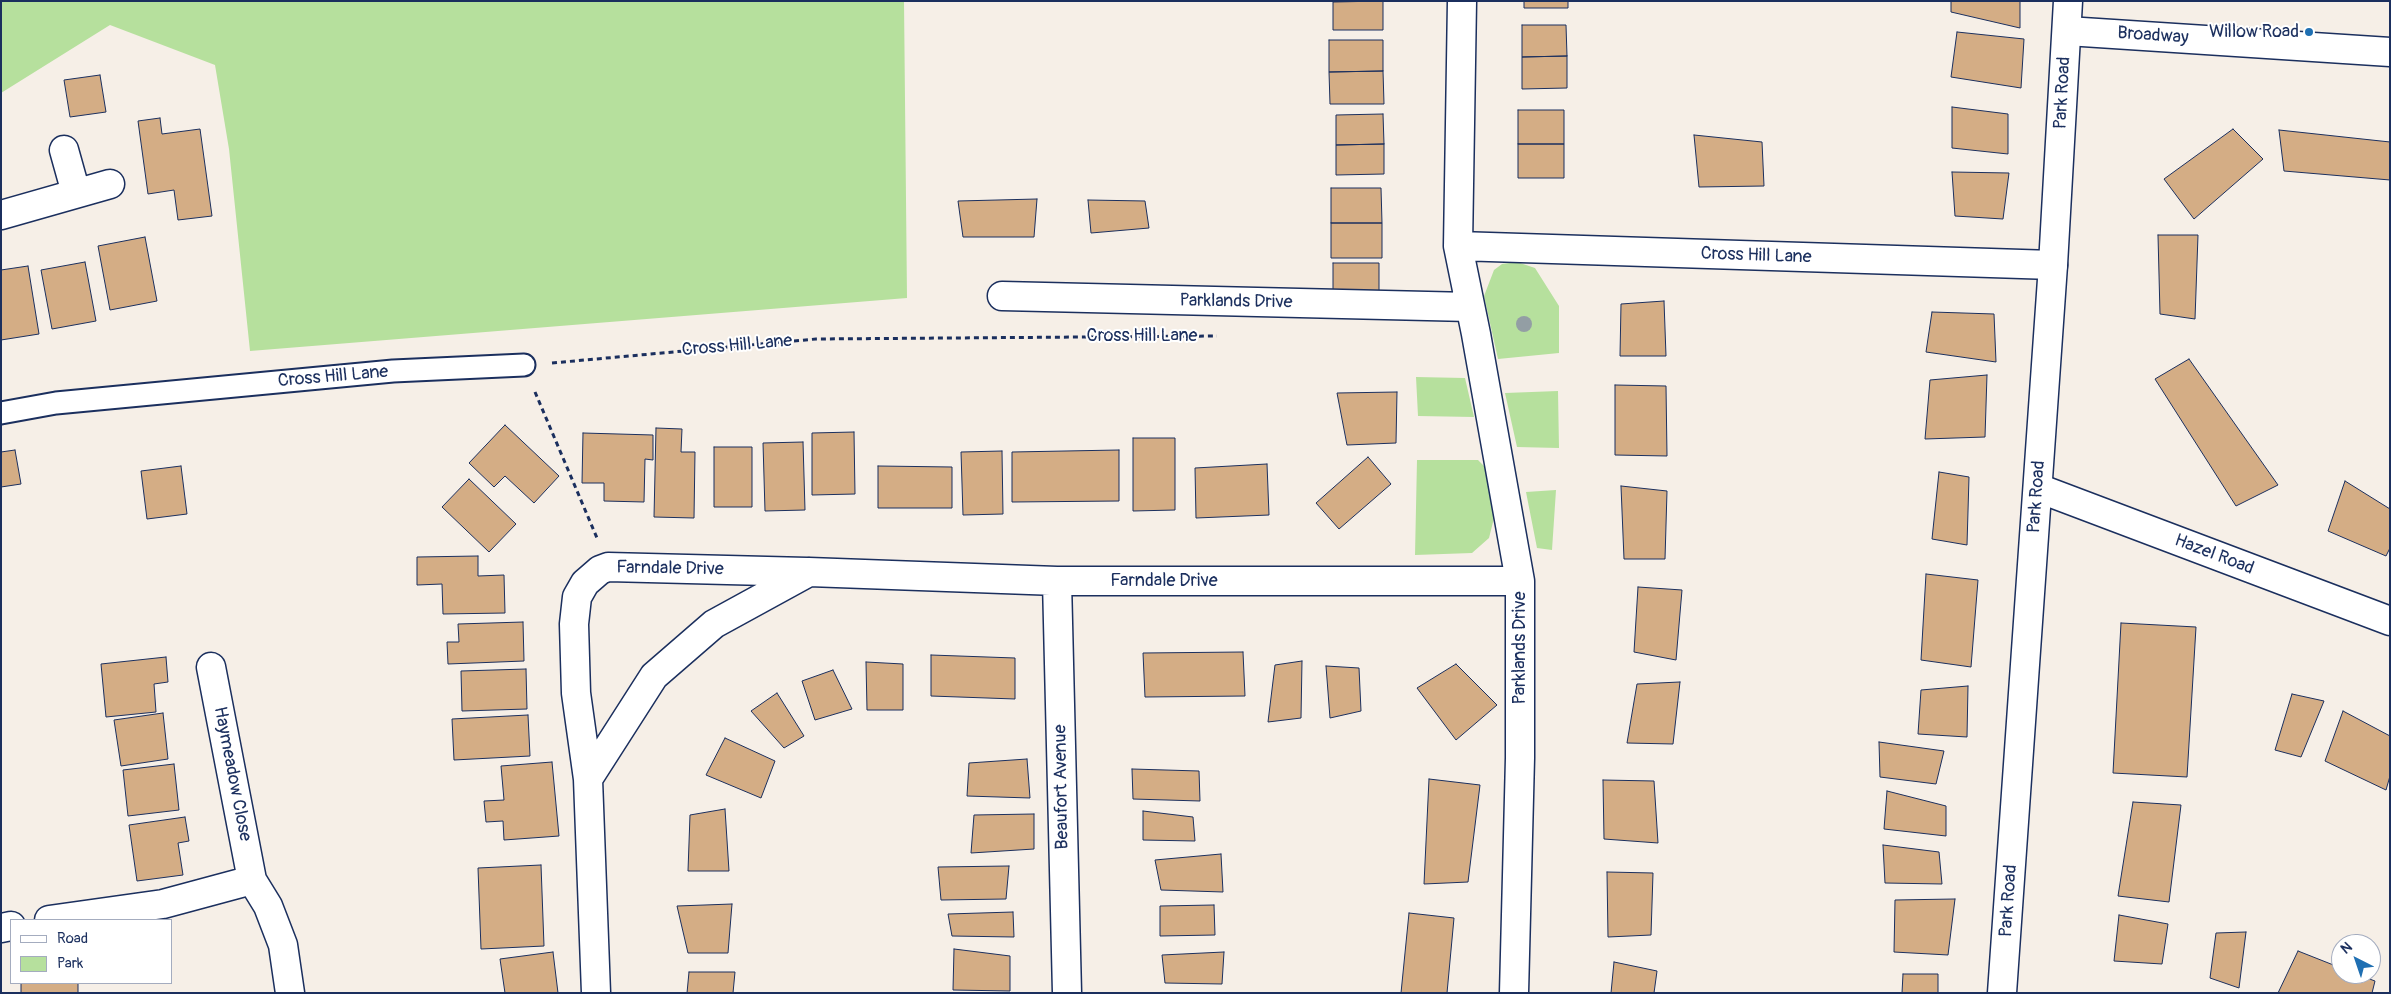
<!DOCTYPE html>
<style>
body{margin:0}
#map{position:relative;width:2391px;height:994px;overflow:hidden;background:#f6efe7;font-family:Pangolin,sans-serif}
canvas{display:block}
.frame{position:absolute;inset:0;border:2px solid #1b2f5e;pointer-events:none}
.legend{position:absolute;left:10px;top:919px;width:162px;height:65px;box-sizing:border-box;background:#fff;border:1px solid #a4acbf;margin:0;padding:6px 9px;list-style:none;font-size:15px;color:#1b2f5e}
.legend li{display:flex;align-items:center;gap:10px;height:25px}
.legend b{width:25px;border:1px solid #a4acbf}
.north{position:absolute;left:2331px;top:934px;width:50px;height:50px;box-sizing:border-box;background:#fff;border:1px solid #a4acbf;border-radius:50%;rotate:319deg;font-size:14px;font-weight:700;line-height:20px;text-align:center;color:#1b2f5e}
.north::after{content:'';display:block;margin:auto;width:18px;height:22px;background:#1f6fb2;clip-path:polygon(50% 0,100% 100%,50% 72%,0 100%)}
</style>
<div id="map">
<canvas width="2391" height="994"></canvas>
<div class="frame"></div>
<ul class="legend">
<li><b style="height:6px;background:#fff"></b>Road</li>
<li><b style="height:14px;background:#b6e09d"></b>Park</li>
</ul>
<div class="north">N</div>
</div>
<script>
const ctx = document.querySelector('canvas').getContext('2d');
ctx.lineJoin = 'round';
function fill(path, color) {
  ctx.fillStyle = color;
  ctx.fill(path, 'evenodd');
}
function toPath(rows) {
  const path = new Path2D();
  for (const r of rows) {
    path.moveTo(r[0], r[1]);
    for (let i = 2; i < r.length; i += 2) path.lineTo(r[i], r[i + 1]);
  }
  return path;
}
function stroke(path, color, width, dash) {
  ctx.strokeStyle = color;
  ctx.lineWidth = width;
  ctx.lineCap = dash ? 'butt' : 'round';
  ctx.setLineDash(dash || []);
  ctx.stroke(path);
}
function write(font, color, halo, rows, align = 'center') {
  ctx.font = font + ' Pangolin,sans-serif';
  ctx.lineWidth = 4;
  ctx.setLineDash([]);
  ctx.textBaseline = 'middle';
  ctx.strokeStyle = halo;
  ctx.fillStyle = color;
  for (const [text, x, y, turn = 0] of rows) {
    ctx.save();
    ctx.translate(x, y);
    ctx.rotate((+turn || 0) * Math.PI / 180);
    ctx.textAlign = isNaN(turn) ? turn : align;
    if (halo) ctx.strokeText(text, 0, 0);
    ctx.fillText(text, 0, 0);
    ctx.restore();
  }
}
fill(toPath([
 [1,1,904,1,907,298,250,351,229,149,215,65,110,25,1,93],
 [1517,262,1535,268,1559,306,1559,353,1498,359,1484,296,1494,270,1502,264],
 [1416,377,1465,378,1474,417,1418,416],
 [1558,391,1559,448,1517,447,1505,393],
 [1417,460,1478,460,1487,469,1495,501,1494,518,1489,538,1472,553,1415,555],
 [1556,490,1552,550,1537,548,1526,492]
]), '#b6e09d');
const building = toPath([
 [1383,1,1383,30,1333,30,1333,2,1383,1],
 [1524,1,1568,1,1568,8,1524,8,1524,1],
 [1951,1,2020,1,2020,28,1951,12,1951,1],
 [1522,25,1566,25,1567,56,1522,57,1522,25],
 [1957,32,2024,39,2021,88,1951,77,1957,32],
 [1329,40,1383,40,1383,71,1329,72,1329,40],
 [1567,56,1567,88,1522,89,1522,57,1567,56],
 [1383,71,1384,104,1330,104,1329,72,1383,71],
 [100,75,106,112,70,117,64,80,100,75],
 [1952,107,2008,114,2008,154,1952,148,1952,107],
 [1518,110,1564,110,1564,144,1518,144,1518,110],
 [1383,114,1384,144,1336,145,1336,115,1383,114],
 [160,118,162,134,200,129,212,216,178,220,174,190,148,194,138,121,160,118],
 [2233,129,2263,159,2194,219,2164,179,2233,129],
 [2279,130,2390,142,2390,180,2284,171,2279,130],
 [1694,135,1762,142,1764,186,1699,187,1694,135],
 [1384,144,1384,174,1336,175,1336,145,1384,144],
 [1518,144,1564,144,1564,178,1518,178,1518,144],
 [1952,172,2009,173,2003,219,1955,216,1952,172],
 [1331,188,1381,188,1382,223,1331,223,1331,188],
 [1037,199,1034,237,963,237,958,201,1037,199],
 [1088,200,1145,201,1149,228,1091,233,1088,200],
 [1331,223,1382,223,1382,258,1331,258,1331,223],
 [2158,235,2198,235,2195,319,2160,314,2158,235],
 [145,237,157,301,110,310,98,246,145,237],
 [85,262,96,321,52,329,41,270,85,262],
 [1333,263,1379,263,1379,291,1333,291,1333,263],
 [28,266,39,334,1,340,1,270,28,266],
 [1664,301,1666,356,1620,356,1621,304,1664,301],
 [1932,312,1994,314,1996,362,1926,352,1932,312],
 [2189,359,2278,485,2236,506,2155,379,2189,359],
 [1987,375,1985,437,1925,439,1930,380,1987,375],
 [1615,385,1666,386,1667,456,1615,455,1615,385],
 [1397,392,1396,443,1347,445,1337,393,1397,392],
 [505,425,559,476,534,503,505,476,494,487,469,463,505,425],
 [656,428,682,429,681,452,695,452,694,518,654,517,656,428],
 [854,432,855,494,812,495,812,433,854,432],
 [583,433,653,435,653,460,645,459,644,502,604,501,604,483,582,483,583,433],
 [1133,438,1175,438,1175,510,1133,511,1133,438],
 [803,442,805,510,765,511,763,443,803,442],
 [714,447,752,447,752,507,714,507,714,447],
 [15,450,21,484,1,487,1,452,15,450],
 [1119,450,1119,501,1012,502,1012,452,1119,450],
 [1002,451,1003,514,963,515,961,452,1002,451],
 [1368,457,1391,484,1339,529,1316,503,1368,457],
 [1267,464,1269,515,1196,518,1195,468,1267,464],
 [181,466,187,514,147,519,141,471,181,466],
 [878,466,952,467,952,508,878,508,878,466],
 [1939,472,1969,477,1967,545,1932,539,1939,472],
 [469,479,516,524,489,552,442,507,469,479],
 [2345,481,2390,509,2390,548,2386,556,2328,531,2345,481],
 [1621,486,1667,491,1665,559,1624,559,1621,486],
 [478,556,478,576,504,575,505,613,443,614,442,584,417,585,417,557,478,556],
 [1926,574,1978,580,1971,667,1921,660,1926,574],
 [1638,587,1682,590,1676,660,1634,652,1638,587],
 [523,622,524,661,448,664,447,642,459,642,458,624,523,622],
 [2121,623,2196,627,2187,777,2113,773,2121,623],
 [1243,652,1245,696,1145,697,1143,653,1243,652],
 [931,655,1015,658,1015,699,931,696,931,655],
 [166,657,168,682,154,684,156,712,106,717,101,664,166,657],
 [1302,661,1301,718,1268,722,1275,665,1302,661],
 [866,662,903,664,903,710,867,710,866,662],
 [1456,664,1497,705,1456,740,1417,688,1456,664],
 [1326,666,1359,668,1361,711,1330,718,1326,666],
 [526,669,527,709,462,711,461,671,526,669],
 [833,670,852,709,815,720,802,681,833,670],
 [1680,682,1673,744,1627,743,1637,684,1680,682],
 [1968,686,1967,737,1918,734,1921,690,1968,686],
 [777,693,804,736,784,748,751,711,777,693],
 [2292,694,2324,701,2301,757,2275,750,2292,694],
 [2343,711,2390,736,2390,776,2386,790,2325,761,2343,711],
 [163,713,168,759,121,766,114,720,163,713],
 [528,715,530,756,454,760,452,719,528,715],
 [725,738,775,761,761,798,706,775,725,738],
 [1879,742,1944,751,1936,784,1880,777,1879,742],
 [1027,759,1030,798,967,796,969,763,1027,759],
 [552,762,559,836,504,840,503,821,486,822,484,801,504,800,501,766,552,762],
 [174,764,179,810,128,816,123,770,174,764],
 [1132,769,1199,771,1200,801,1133,799,1132,769],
 [1429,779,1480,785,1468,882,1424,884,1429,779],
 [1603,780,1654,781,1658,843,1604,839,1603,780],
 [1887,791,1946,806,1946,836,1884,829,1887,791],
 [2133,802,2181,805,2169,902,2118,896,2133,802],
 [725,809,729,871,688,871,690,815,725,809],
 [1143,811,1193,817,1195,841,1143,840,1143,811],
 [1034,814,1034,849,971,853,974,815,1034,814],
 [185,817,189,841,178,843,183,875,137,881,129,825,185,817],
 [1883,845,1939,852,1942,884,1885,883,1883,845],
 [1221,854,1223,892,1161,890,1155,860,1221,854],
 [541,865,544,946,481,949,478,868,541,865],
 [1009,866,1006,899,941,900,938,867,1009,866],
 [1607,872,1653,873,1651,935,1608,937,1607,872],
 [1955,899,1948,955,1894,952,1895,900,1955,899],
 [732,904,728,953,688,953,677,906,732,904],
 [1214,905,1215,935,1160,936,1160,906,1214,905],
 [1013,912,1014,937,952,936,948,914,1013,912],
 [1409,913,1454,918,1447,993,1401,993,1409,913],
 [2119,915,2168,924,2162,964,2114,961,2119,915],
 [2246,932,2239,988,2210,978,2216,933,2246,932],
 [954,949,1010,956,1010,991,953,990,954,949],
 [2298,951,2341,968,2341,974,2356,974,2375,981,2372,993,2278,993,2298,951],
 [553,952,558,993,505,993,500,959,553,952],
 [1224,952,1222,984,1165,983,1162,955,1224,952],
 [1614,962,1657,971,1654,993,1611,993,1614,962],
 [689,972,735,972,733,993,687,993,689,972],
 [1903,974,1938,974,1938,993,1902,993,1903,974],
 [21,983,78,983,78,993,21,993,21,983]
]);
fill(building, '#d4ad85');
stroke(building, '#1b2f5e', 1);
const lane = toPath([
 [1,413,56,403,393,371,524,365]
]);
const street = toPath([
 [1462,1,1458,246,1476,334,1520,581,1520,758,1514,993],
 [2067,31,2390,52],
 [64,150,76,193],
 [1,215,110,184],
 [1458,246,2053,265],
 [1002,296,1470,307],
 [2038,488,2390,621],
 [1057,581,1067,993],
 [211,667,252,880],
 [588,779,576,693,574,624,577,597,585,583,600,570,608,567,807,572],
 [49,920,163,904,252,880,268,906,283,945,290,993],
 [1,928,11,926],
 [596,993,588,779,654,676,714,624,809,572,1057,581,1520,581]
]);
const secondary = toPath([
 [2002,993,2053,265,2068,1]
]);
stroke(lane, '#1b2f5e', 25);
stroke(street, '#1b2f5e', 31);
stroke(secondary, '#1b2f5e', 31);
stroke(toPath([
 [552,363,816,339,1217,336],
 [535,392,597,538]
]), '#1b2f5e', 3, [5, 4]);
stroke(lane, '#fff', 21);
stroke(street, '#fff', 28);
stroke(secondary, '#fff', 28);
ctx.fillStyle = '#939ea4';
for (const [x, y] of [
 [1524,324]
]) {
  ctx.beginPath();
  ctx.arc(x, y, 8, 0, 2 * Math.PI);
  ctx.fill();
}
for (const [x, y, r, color] of [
 [2309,32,5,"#1f6fb2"]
]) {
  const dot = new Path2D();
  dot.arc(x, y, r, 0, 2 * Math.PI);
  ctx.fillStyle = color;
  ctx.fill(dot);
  stroke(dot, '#fff', 2);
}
write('18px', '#1b2f5e', '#fff', [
 ["Willow Road",2299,32]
], 'right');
write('18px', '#1b2f5e', '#fff', [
 ["Broadway",2153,36,4],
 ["Park Road",2063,93,-87],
 ["Cross Hill Lane",1756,256,2],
 ["Parklands Drive",1236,302,1],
 ["Cross Hill Lane",1142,336],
 ["Cross Hill Lane",737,346,-5],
 ["Cross Hill Lane",333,377,-5],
 ["Park Road",2037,497,-86],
 ["Hazel Road",2214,555,21],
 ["Farndale Drive",670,569,1],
 ["Farndale Drive",1164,581],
 ["Parklands Drive",1520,648,-90],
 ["Haymeadow Close",232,774,79],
 ["Beaufort Avenue",1062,787,-91],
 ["Park Road",2009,901,-86]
]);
</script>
